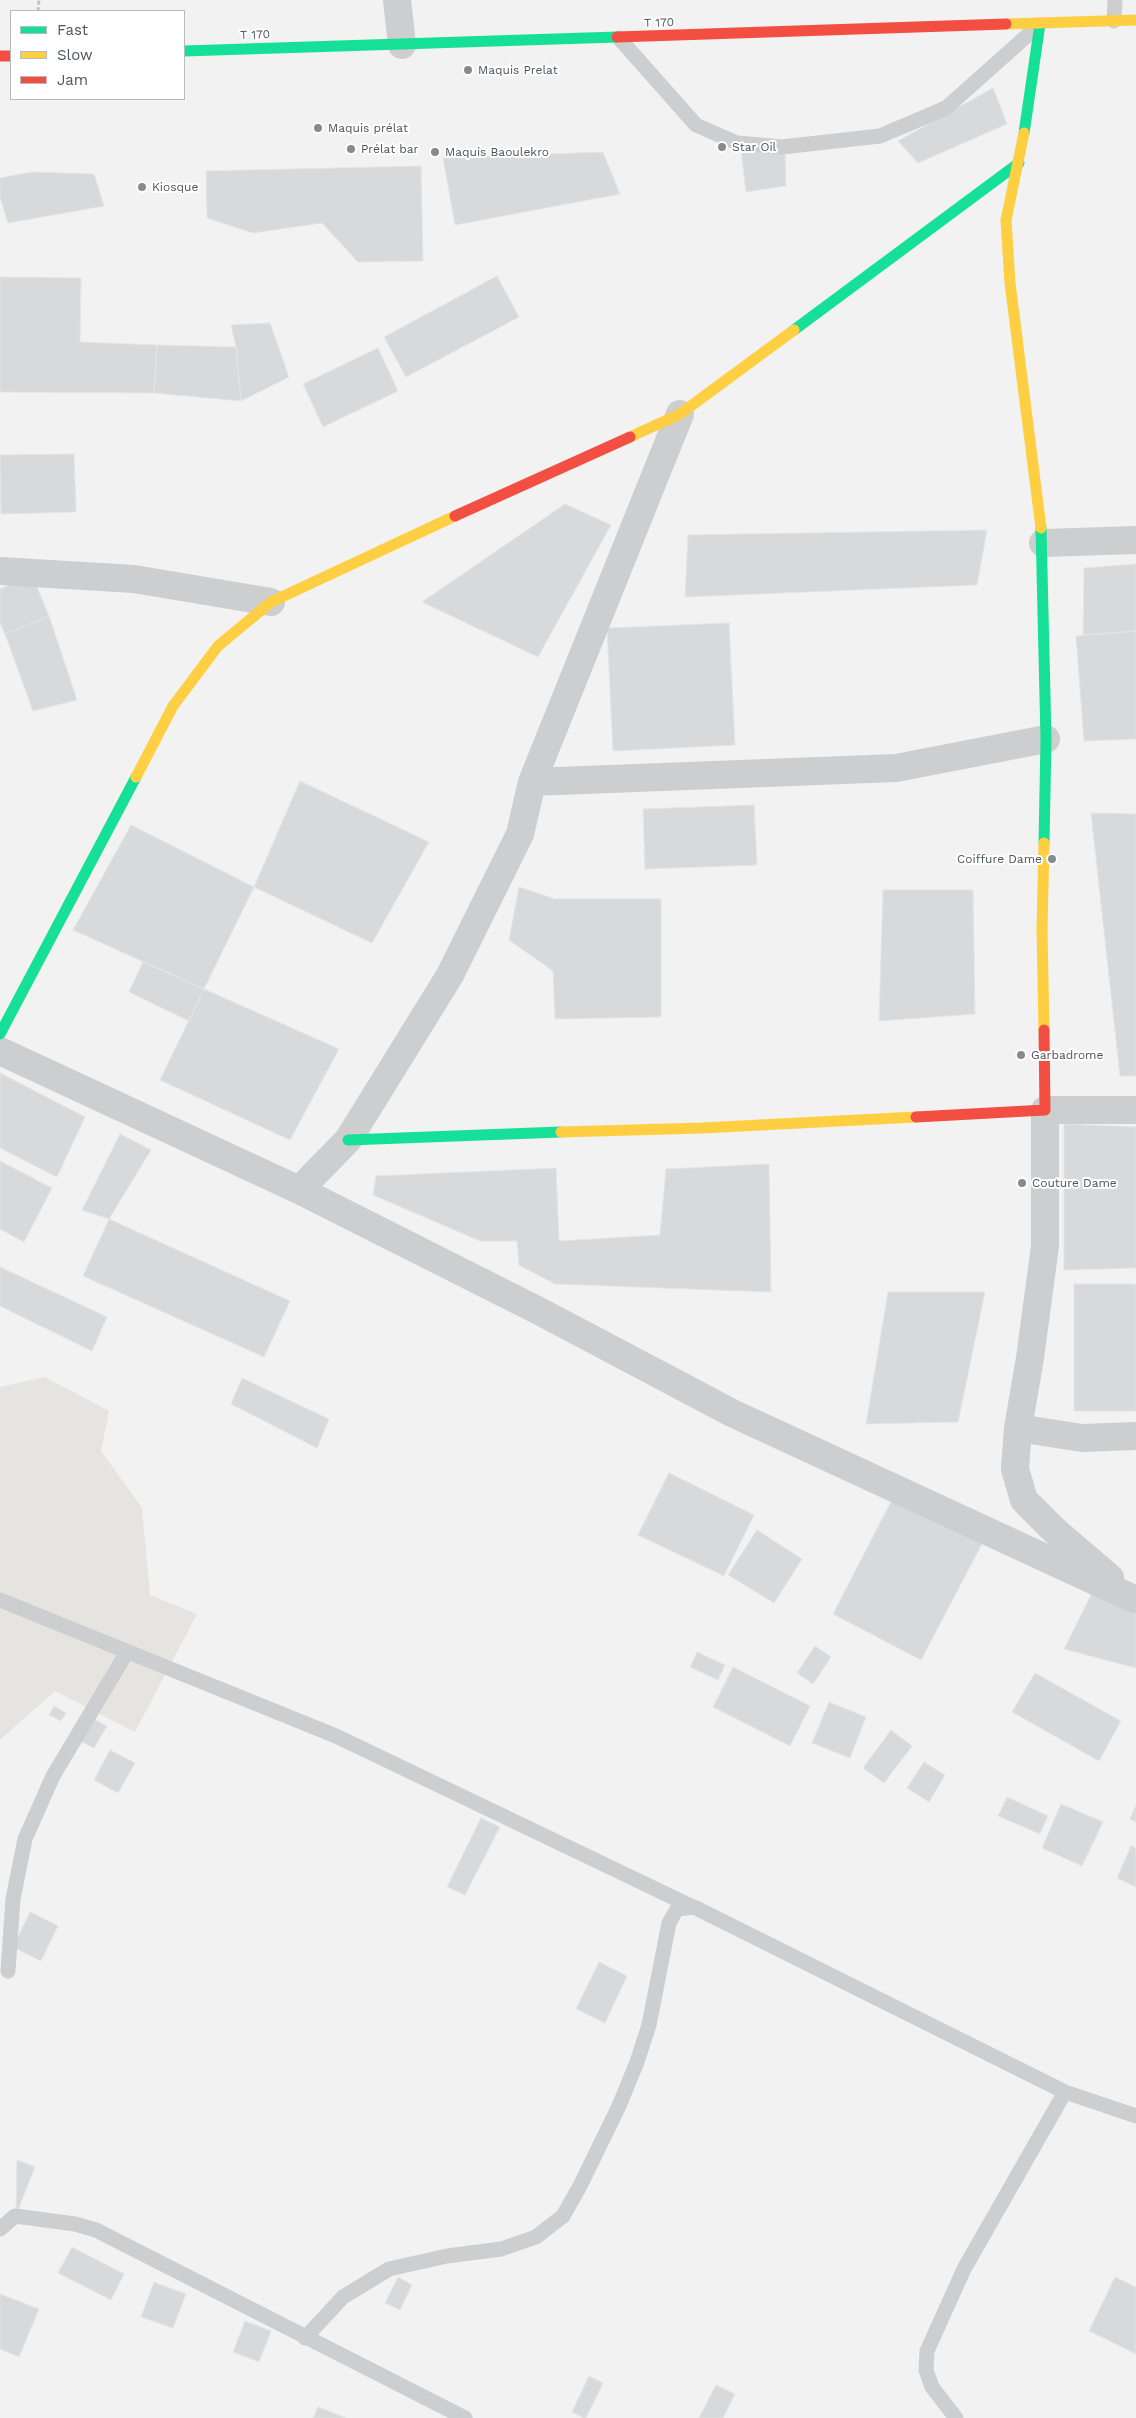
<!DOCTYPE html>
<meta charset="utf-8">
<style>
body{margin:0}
#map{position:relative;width:1136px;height:2418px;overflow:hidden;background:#f2f2f2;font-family:"Work Sans",sans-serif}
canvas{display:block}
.legend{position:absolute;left:10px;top:10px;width:175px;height:90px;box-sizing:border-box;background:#fff;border:1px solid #b7bbbe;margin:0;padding:6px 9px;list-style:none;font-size:15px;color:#4a555d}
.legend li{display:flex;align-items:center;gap:10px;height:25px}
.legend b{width:25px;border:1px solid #b7bbbe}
</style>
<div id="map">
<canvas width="1136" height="2418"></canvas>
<ul class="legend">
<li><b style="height:6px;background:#16e098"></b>Fast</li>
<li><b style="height:6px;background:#ffcf43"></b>Slow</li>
<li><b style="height:6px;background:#f24e42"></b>Jam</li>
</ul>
</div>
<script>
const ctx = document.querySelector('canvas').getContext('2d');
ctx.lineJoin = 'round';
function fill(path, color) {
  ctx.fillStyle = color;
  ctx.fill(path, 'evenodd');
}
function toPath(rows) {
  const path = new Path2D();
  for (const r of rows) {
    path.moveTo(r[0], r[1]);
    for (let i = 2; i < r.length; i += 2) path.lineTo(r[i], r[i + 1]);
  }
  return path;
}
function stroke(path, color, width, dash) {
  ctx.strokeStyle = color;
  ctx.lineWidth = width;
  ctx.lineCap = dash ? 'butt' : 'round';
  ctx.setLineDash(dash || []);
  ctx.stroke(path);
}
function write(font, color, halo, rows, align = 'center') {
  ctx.font = font + ' "Work Sans",sans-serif';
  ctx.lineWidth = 4;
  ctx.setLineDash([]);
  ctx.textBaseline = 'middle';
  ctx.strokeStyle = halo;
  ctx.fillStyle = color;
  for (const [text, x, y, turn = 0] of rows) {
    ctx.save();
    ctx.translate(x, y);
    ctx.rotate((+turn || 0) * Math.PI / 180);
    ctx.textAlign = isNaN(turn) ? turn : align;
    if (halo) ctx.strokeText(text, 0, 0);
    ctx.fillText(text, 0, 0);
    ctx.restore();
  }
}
fill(toPath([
 [45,1377,109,1411,101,1451,142,1508,150,1595,197,1614,135,1732,55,1691,0,1740,0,1387]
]), '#e6e4e0');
const building = toPath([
 [993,88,1007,124,918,163,898,141,993,88],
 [741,150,785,152,786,186,746,192,741,150],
 [603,152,620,194,455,225,443,158,603,152],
 [421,166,423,261,358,262,322,223,253,233,207,218,206,171,421,166],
 [32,172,94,174,104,206,8,223,0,197,0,178,32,172],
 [497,276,519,317,406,377,384,337,497,276],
 [0,277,81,278,80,342,157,345,154,393,0,392,0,277],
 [270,323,289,377,241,401,236,347,231,325,270,323],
 [157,345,236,347,241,401,154,393,157,345],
 [378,348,398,391,323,427,303,384,378,348],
 [74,454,76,512,1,514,0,455,74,454],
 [565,504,611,525,538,657,422,602,565,504],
 [987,530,977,585,685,597,688,535,987,530],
 [1136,564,1136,631,1083,635,1084,568,1136,564],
 [32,575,49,616,5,634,0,623,0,589,32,575],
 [49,616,77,700,33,711,5,634,49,616],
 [729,623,735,745,613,751,607,628,729,623],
 [1136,631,1136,739,1084,741,1076,636,1136,631],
 [300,781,429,842,372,943,254,887,300,781],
 [754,805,757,865,645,869,643,809,754,805],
 [1091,813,1136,814,1136,1076,1120,1076,1091,813],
 [131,825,254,887,204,989,73,930,131,825],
 [519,887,555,899,661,899,661,1017,555,1019,553,971,509,940,519,887],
 [883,890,973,890,975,1014,879,1021,883,890],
 [143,962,204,989,189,1021,129,992,143,962],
 [204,989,339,1049,290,1140,160,1080,204,989],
 [0,1073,85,1117,57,1177,0,1148,0,1073],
 [1064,1124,1136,1127,1136,1268,1064,1270,1064,1124],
 [120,1134,151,1150,109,1219,82,1210,120,1134],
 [0,1161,52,1188,24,1242,0,1229,0,1161],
 [769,1164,771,1292,555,1284,519,1265,517,1241,480,1241,373,1195,376,1176,556,1168,559,1241,660,1235,666,1169,769,1164],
 [109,1219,290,1301,264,1357,83,1276,109,1219],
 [0,1267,107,1317,92,1351,0,1306,0,1267],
 [1074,1284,1136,1284,1136,1411,1074,1411,1074,1284],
 [888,1292,985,1292,958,1422,866,1424,888,1292],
 [242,1378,329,1419,317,1448,231,1404,242,1378],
 [669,1473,754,1515,724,1576,638,1535,669,1473],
 [894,1496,983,1542,921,1660,833,1614,894,1496],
 [757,1530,802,1559,774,1603,728,1575,757,1530],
 [1092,1593,1136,1615,1136,1668,1064,1649,1092,1593],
 [815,1646,831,1657,813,1684,797,1673,815,1646],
 [697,1652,725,1665,718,1680,690,1667,697,1652],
 [733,1667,810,1706,790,1746,713,1707,733,1667],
 [1035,1673,1121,1721,1099,1761,1012,1712,1035,1673],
 [829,1702,866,1717,850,1758,812,1743,829,1702],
 [54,1706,66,1713,61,1721,49,1715,54,1706],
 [90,1717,107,1726,94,1748,78,1740,90,1717],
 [891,1730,912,1746,884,1783,863,1768,891,1730],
 [110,1750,135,1763,118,1793,94,1780,110,1750],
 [924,1762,945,1775,929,1802,907,1788,924,1762],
 [1007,1797,1048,1816,1040,1834,998,1816,1007,1797],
 [1061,1804,1103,1822,1082,1866,1042,1848,1061,1804],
 [1136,1805,1136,1822,1130,1819,1136,1805],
 [481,1818,500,1827,465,1895,447,1887,481,1818],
 [1131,1846,1136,1848,1136,1887,1117,1878,1131,1846],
 [30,1912,58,1926,41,1961,13,1947,30,1912],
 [599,1962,627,1976,605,2023,576,2009,599,1962],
 [17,2160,35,2167,16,2215,17,2160],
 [72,2247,124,2274,111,2300,58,2273,72,2247],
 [398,2277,412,2285,400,2310,385,2303,398,2277],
 [1115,2277,1136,2287,1136,2354,1089,2331,1115,2277],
 [154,2282,186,2294,173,2328,141,2317,154,2282],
 [0,2294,39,2309,19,2357,0,2349,0,2294],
 [245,2321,271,2331,259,2362,233,2352,245,2321],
 [589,2376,603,2383,586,2418,584,2418,572,2412,589,2376],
 [716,2385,735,2394,723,2418,699,2418,716,2385],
 [318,2407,346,2418,313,2418,318,2407]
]);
fill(building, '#d8d9da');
stroke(building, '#e4e4e5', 1);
stroke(toPath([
 [38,11,39,0]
]), '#bbc6c2', 3, [4, 2.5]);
stroke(toPath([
 [1114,21,1115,0],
 [619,38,696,125,737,143,782,147,880,136,946,108,1039,25],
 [0,1600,336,1736,693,1907],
 [8,1971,13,1899,25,1839,53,1776,127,1652],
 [0,2229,15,2216,75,2224,96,2230,465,2418],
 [305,2338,343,2297,389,2269,447,2256,501,2249,536,2237,563,2216,580,2186,619,2106,637,2062,649,2025,669,1923,677,1909,694,1907,1065,2092],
 [956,2418,932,2387,926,2370,927,2351,964,2269,1065,2092,1136,2116]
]), '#cccecf', 15);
stroke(toPath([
 [397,0,402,45],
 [1043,543,1136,540],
 [0,571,134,579,271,602],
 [532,782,896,768,1046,739],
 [0,1051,299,1190,541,1312,732,1413,1136,1600],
 [299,1190,348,1140,450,975,520,834,532,782,680,414],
 [1018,1428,1082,1438,1136,1436],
 [1110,1578,1054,1530,1024,1500,1015,1469,1018,1428,1030,1358,1045,1246,1045,1110,1136,1110]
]), '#cccecf', 28);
stroke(toPath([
 [184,51,617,37],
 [1024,133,1040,24],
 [794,330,1019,163],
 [1041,528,1046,739,1044,843],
 [0,1034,136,777],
 [348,1140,561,1132]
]), '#16e098', 11);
stroke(toPath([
 [1006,24,1136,20],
 [1024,133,1006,220,1010,283,1041,528],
 [630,437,680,414,794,330],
 [136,777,173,706,218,646,271,602,455,516],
 [1044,1030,1042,929,1044,843],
 [561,1132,702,1128,916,1117]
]), '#ffcf43', 11);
stroke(toPath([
 [617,37,1006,24],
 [0,56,11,56],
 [455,516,630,437],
 [916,1117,1045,1110,1044,1030]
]), '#f24e42', 11);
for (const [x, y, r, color] of [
 [468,70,5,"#858c91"],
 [318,128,5,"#858c91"],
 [722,147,5,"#858c91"],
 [351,149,5,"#858c91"],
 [435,152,5,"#858c91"],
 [142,187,5,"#858c91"],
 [1052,859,5,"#858c91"],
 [1021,1055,5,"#858c91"],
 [1022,1183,5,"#858c91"]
]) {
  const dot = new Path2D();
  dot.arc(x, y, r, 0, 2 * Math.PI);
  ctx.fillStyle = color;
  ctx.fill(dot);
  stroke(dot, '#fff', 2);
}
write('12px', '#4a555d', '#fff', [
 ["T 170",659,23,-2],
 ["T 170",255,35,-2]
]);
write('12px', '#4a555d', '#fff', [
 ["Maquis Prelat",478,70],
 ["Maquis prélat",328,128],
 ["Star Oil",732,147],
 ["Prélat bar",361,149],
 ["Maquis Baoulekro",445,152],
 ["Kiosque",152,187],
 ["Coiffure Dame",1042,859,"right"],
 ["Garbadrome",1031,1055],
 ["Couture Dame",1032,1183]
], 'left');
</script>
